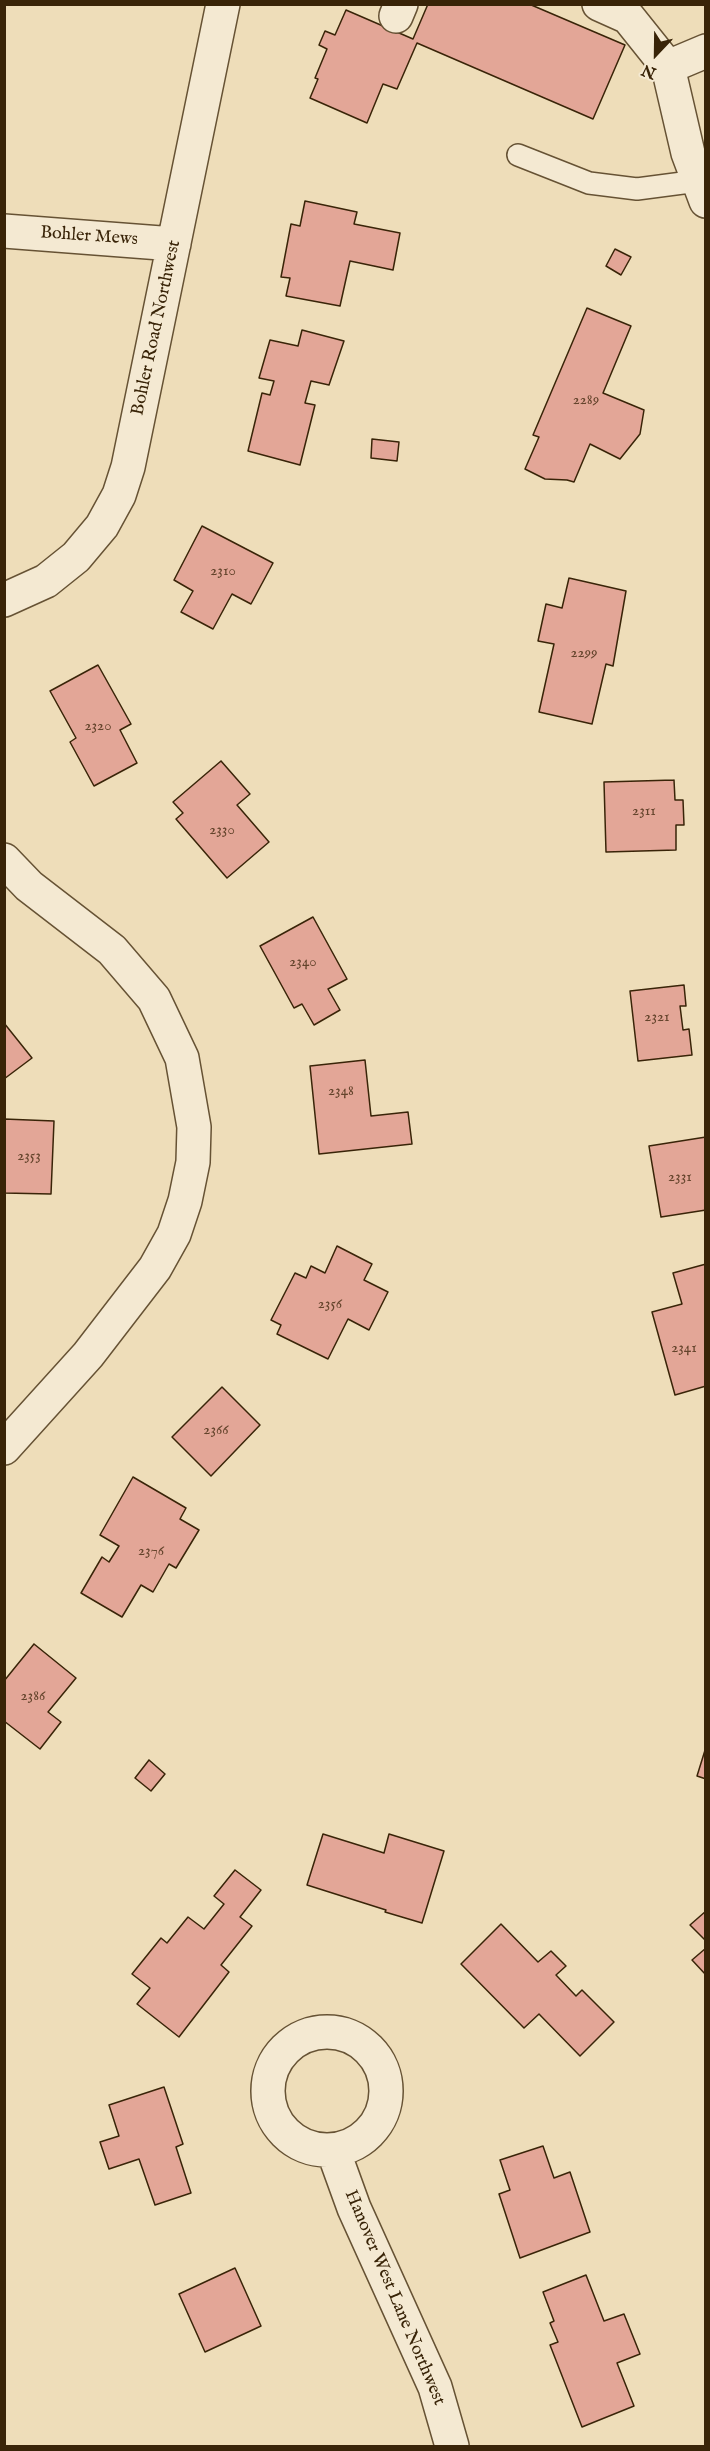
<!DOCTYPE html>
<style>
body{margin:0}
#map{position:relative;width:710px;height:2451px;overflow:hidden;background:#eeddb9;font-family:"IM FELL English",serif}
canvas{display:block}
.frame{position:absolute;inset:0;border:6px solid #392408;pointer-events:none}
.north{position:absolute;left:626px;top:24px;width:60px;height:60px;-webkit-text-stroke:4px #f4e9d2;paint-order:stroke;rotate:202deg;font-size:16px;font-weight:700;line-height:24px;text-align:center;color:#392408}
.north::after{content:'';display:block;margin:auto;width:21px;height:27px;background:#392408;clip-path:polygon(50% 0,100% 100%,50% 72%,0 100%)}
</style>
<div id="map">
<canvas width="710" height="2451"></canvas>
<div class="frame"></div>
<div class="north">N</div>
</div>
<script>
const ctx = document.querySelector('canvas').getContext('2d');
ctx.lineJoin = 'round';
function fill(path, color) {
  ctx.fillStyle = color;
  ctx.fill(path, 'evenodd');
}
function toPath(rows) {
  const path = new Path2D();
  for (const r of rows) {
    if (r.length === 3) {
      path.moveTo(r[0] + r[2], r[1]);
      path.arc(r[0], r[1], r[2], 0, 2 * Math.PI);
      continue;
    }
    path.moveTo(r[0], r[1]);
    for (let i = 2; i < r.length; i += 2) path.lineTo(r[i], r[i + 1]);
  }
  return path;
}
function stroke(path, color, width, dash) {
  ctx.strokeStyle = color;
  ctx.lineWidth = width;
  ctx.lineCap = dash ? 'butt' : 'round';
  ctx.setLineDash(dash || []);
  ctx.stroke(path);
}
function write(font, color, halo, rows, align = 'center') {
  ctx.font = font + ' "IM FELL English",serif';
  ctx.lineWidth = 4.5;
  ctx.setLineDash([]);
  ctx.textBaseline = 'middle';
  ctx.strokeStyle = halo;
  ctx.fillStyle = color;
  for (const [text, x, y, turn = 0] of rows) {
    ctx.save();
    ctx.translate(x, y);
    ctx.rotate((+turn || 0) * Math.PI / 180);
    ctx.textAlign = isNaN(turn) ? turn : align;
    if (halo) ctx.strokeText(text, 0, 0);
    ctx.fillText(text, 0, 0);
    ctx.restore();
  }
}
const building = toPath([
 [428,4,529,4,625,45,593,119,417,43,397,89,383,84,367,123,310,98,318,79,315,78,327,49,319,45,325,31,335,35,346,10,413,39,428,4],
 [305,201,357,212,354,224,400,233,393,270,350,261,340,306,286,296,290,278,281,277,291,224,300,226,305,201],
 [615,249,631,257,621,275,606,266,615,249],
 [587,308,631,326,603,393,644,410,640,434,620,459,590,444,574,482,567,480,545,479,525,469,539,437,533,435,587,308],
 [302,330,344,341,329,385,311,381,305,403,315,405,300,465,248,451,262,393,270,395,274,381,259,378,270,340,298,346,302,330],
 [372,439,399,442,397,461,371,458,372,439],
 [202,526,273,563,251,604,232,594,213,629,181,612,193,591,174,580,202,526],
 [569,578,626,591,613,666,606,664,592,724,539,712,554,644,538,641,546,604,562,608,569,578],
 [98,665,131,724,120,730,137,763,94,786,70,742,76,738,50,691,98,665],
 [221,761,250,794,237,805,269,842,227,878,176,819,183,813,173,802,221,761],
 [674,780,675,800,683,800,684,825,676,825,676,850,606,852,604,782,674,780],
 [313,917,347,979,328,989,340,1010,314,1025,302,1004,294,1008,260,946,313,917],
 [684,985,686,1006,680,1006,683,1030,689,1029,692,1055,638,1061,630,991,684,985],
 [4,1023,32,1058,4,1079,4,1023],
 [365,1060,371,1116,408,1112,412,1144,319,1154,310,1066,365,1060],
 [4,1119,54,1121,51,1194,4,1193,4,1119],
 [706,1137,706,1210,661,1217,649,1146,706,1137],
 [337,1246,372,1264,364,1280,388,1292,369,1330,348,1319,328,1359,277,1334,281,1325,271,1320,295,1273,306,1278,311,1266,325,1273,337,1246],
 [706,1264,706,1386,675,1395,652,1312,682,1304,673,1273,706,1264],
 [222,1387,260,1425,211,1476,172,1437,222,1387],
 [133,1477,186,1508,180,1519,199,1530,176,1568,169,1564,153,1592,141,1585,122,1617,81,1593,102,1557,109,1562,119,1546,100,1535,133,1477],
 [34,1644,76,1678,48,1712,61,1722,40,1749,4,1721,4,1681,34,1644],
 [706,1747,706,1779,697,1776,706,1747],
 [149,1760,165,1774,151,1791,135,1778,149,1760],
 [323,1834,384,1853,389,1834,444,1851,422,1923,385,1912,386,1910,307,1885,323,1834],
 [235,1870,261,1890,240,1917,252,1926,221,1965,229,1972,179,2037,137,2004,150,1988,132,1974,161,1938,167,1943,188,1917,204,1929,224,1904,214,1896,235,1870],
 [706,1911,706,1941,690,1925,706,1911],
 [501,1924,538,1962,551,1951,566,1966,556,1975,576,1996,582,1990,614,2022,580,2056,539,2014,524,2028,461,1964,501,1924],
 [706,1948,706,1975,692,1960,706,1948],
 [164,2087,183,2144,176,2147,191,2193,155,2205,139,2159,109,2169,100,2142,119,2136,109,2105,164,2087],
 [543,2146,554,2178,570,2172,590,2232,520,2258,499,2194,510,2190,500,2160,543,2146],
 [235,2268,261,2326,205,2352,179,2294,235,2268],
 [586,2275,604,2321,624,2314,640,2354,617,2363,634,2406,582,2427,550,2345,558,2342,550,2323,554,2321,543,2292,586,2275]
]);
fill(building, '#e3a697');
stroke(building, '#392408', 1.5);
const service = toPath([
 [518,155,589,183,637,189,698,181]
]);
const minor = toPath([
 [599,4,628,17,668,67,688,153,706,201],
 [396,16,401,4],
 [668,67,706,51],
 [4,231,174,244],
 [4,600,46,581,76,557,102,526,119,495,128,467,223,4],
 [4,860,29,886,112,950,154,999,182,1058,194,1127,193,1162,185,1201,174,1234,155,1268,88,1355,4,1448],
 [327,2091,59],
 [333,2150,354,2208,435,2387,452,2446]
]);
stroke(service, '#665234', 24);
stroke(minor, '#665234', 36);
stroke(service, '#f4e9d2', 21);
stroke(minor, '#f4e9d2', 33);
write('15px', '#64442c', null, [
 ["2289",586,401],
 ["2310",223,572],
 ["2299",584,654],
 ["2320",98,727],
 ["2311",644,812],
 ["2330",222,831],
 ["2340",303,963],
 ["2321",657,1018],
 ["2348",341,1092],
 ["2353",29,1157],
 ["2331",680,1178],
 ["2356",330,1305],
 ["2341",684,1349],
 ["2366",216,1431],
 ["2376",151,1552],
 ["2386",33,1697]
]);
write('18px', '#392408', '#f4e9d2', [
 ["Bohler Mews",89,237,4],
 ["Bohler Road Northwest",157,328,-78],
 ["Hanover West Lane Northwest",394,2298,67]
]);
</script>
